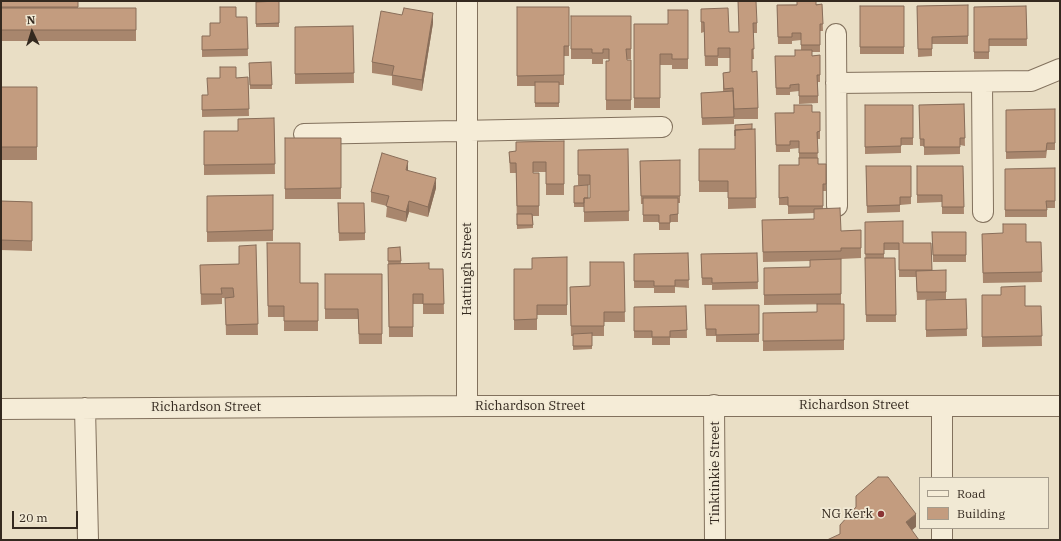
<!DOCTYPE html>
<style>
body{margin:0}
#map{position:relative;width:1061px;height:541px;overflow:hidden;background:#e9dec5;font-family:"IBM Plex Serif",serif}
canvas{display:block}
.frame{position:absolute;inset:0;border:2px solid #34291f;pointer-events:none}
.legend{position:absolute;left:919px;top:477px;width:130px;height:52px;box-sizing:border-box;background:#f1e9d4;border:1px solid #a59c8c;margin:0;padding:5px 7px;list-style:none;font-size:12px;color:#34291f}
.legend li{display:flex;align-items:center;gap:8px;height:20px}
.legend b{width:20px;border:1px solid #a59c8c}
.north{position:absolute;left:12px;top:12px;width:40px;height:40px;-webkit-text-stroke:3px #f1e9d4;paint-order:stroke;rotate:356deg;font-size:11px;font-weight:700;line-height:16px;text-align:center;color:#34291f}
.north::after{content:'';display:block;margin:auto;width:14px;height:18px;background:#34291f;clip-path:polygon(50% 0,100% 100%,50% 72%,0 100%)}
.scale{position:absolute;left:12px;top:511px;width:66px;height:18px;box-sizing:border-box;border:2px solid #34291f;border-top:0;padding-left:5px;font-size:12px;line-height:14px;white-space:nowrap;color:#34291f;-webkit-text-stroke:3px #f1e9d4;paint-order:stroke}
</style>
<div id="map">
<canvas width="1061" height="541"></canvas>
<div class="frame"></div>
<ul class="legend">
<li><b style="height:5px;background:#f5ecd7"></b>Road</li>
<li><b style="height:11px;background:#c39c7f"></b>Building</li>
</ul>
<div class="north">N</div>
<div class="scale">20 m</div>
</div>
<script>
const ctx = document.querySelector('canvas').getContext('2d');
ctx.lineJoin = 'round';
function toPath(rows) {
  const path = new Path2D();
  for (const r of rows) {
    path.moveTo(r[0], r[1]);
    for (let i = 2; i < r.length; i += 2) path.lineTo(r[i], r[i + 1]);
  }
  return path;
}
function stroke(path, color, width, dash) {
  ctx.strokeStyle = color;
  ctx.lineWidth = width;
  ctx.lineCap = dash ? 'butt' : 'round';
  ctx.setLineDash(dash || []);
  ctx.stroke(path);
}
function fill(path, color) {
  ctx.fillStyle = color;
  ctx.fill(path, 'evenodd');
}
function write(font, color, halo, rows, align = 'center') {
  ctx.font = font + ' "IBM Plex Serif",serif';
  ctx.lineWidth = 3.5;
  ctx.setLineDash([]);
  ctx.textBaseline = 'middle';
  ctx.strokeStyle = halo;
  ctx.fillStyle = color;
  for (const [text, x, y, turn = 0] of rows) {
    ctx.save();
    ctx.translate(x, y);
    ctx.rotate((+turn || 0) * Math.PI / 180);
    ctx.textAlign = isNaN(turn) ? turn : align;
    if (halo) ctx.strokeText(text, 0, 0);
    ctx.fillText(text, 0, 0);
    ctx.restore();
  }
}
const street = toPath([
 [836,34,837,206],
 [982,82,983,212],
 [836,83,1031,81,1060,69],
 [304,134,662,127],
 [714,405,715,540],
 [467,406,467,1],
 [942,406,942,478],
 [85,408,88,540],
 [1,409,467,406,1060,406],
 [942,540,942,528]
]);
stroke(street, '#82715d', 22);
stroke(street, '#f5ecd7', 20);
fill(toPath([
 [1,1,78,1,78,8,136,8,136,41,1,41],
 [279,1,279,27,256,27,256,2],
 [738,1,757,23,757,33,753,33,754,59,752,59,752,72,758,108,758,119,734,119,734,124,702,125,701,93,723,92,723,73,730,72,730,58,718,58,718,66,705,66,704,32,701,33,701,9,729,32,739,32],
 [822,4,823,31,820,31,820,52,812,52,812,56,820,55,820,82,818,82,818,103,799,104,799,91,790,92,790,95,776,95,775,56,795,56,801,50,801,40,792,41,792,44,778,44,777,5],
 [968,5,968,44,932,44,932,56,918,57,917,6],
 [860,6,904,6,904,54,860,54],
 [1026,6,1027,46,989,46,989,59,974,59,974,7],
 [517,7,569,7,569,56,564,56,564,85,559,85,559,107,535,107,535,86,517,86],
 [688,10,688,69,672,69,672,65,660,65,660,108,634,108,634,24,668,24],
 [571,16,631,16,631,59,626,59,627,60,631,60,631,110,606,110,606,61,609,61,609,59,603,59,603,64,592,64,592,59,571,59],
 [236,17,247,17,248,56,202,57,202,36,210,36,220,23],
 [433,23,422,91,392,85,392,76,372,73,372,62],
 [353,26,354,83,295,84,295,27],
 [271,62,272,89,250,89,249,63],
 [248,77,249,116,202,117,202,95,208,95,236,78],
 [1,87,37,87,37,160,1,160],
 [964,104,965,146,960,145,960,154,924,155,924,146,920,146,919,105],
 [865,105,913,105,913,145,901,145,901,153,865,154],
 [1055,109,1055,150,1047,150,1046,158,1006,159,1006,110],
 [820,112,820,139,817,139,818,164,826,164,826,191,823,191,823,209,841,231,861,230,861,258,841,259,841,304,764,305,764,268,810,267,810,261,763,262,762,220,814,219,814,213,788,214,788,205,779,205,779,165,799,165,799,148,790,149,790,152,776,152,775,113],
 [274,118,275,174,204,175,204,131,238,131],
 [752,129,755,129,756,208,728,209,728,192,699,192,699,149,735,149],
 [285,138,341,138,341,199,285,199],
 [564,141,564,195,546,195,546,172,533,172,533,173,539,173,539,216,533,216,533,228,517,229,516,173,510,173,509,152,516,151,516,142],
 [628,149,629,221,584,222,584,207,574,207,574,186,588,198,590,198,590,185,578,185,578,150],
 [680,160,680,203,678,203,678,222,670,222,670,230,659,230,659,222,643,222,643,204,641,204,640,161],
 [866,166,911,166,911,204,900,205,900,212,867,213],
 [917,166,963,166,964,214,942,214,942,202,917,203],
 [1055,168,1055,208,1047,208,1047,217,1005,217,1005,169],
 [408,171,436,188,428,217,409,212,406,222,386,217,387,206,371,202,371,192],
 [273,195,273,241,207,242,207,196],
 [1,201,32,202,32,251,1,250],
 [338,203,365,233,365,240,339,241],
 [865,222,903,243,931,243,932,271,946,270,946,299,917,300,916,277,899,277,899,250,884,250,884,258,895,258,896,322,866,322],
 [932,232,966,232,966,262,933,262],
 [982,234,1026,242,1041,242,1042,282,983,283],
 [267,243,300,283,318,283,318,331,284,331,284,317,268,317],
 [256,245,258,335,226,335,225,298,222,298,222,304,201,305,200,265,239,264],
 [400,247,401,264,429,269,443,269,444,314,423,314,423,304,413,304,413,337,389,337,388,248],
 [688,253,689,288,675,287,675,293,654,293,654,288,634,288,634,254],
 [757,253,758,289,712,290,712,285,702,285,701,254],
 [567,257,567,315,537,315,537,330,514,330,514,269,532,269],
 [624,262,625,322,604,322,604,336,592,336,592,349,573,350,573,336,571,336,570,287,590,286],
 [325,274,382,274,382,344,359,344,358,319,325,319],
 [982,295,1025,306,1041,306,1042,346,982,347],
 [966,299,967,336,926,337,926,300],
 [844,304,844,350,763,351,763,313,817,312],
 [705,305,759,305,759,342,716,342,716,336,706,336],
 [686,306,687,338,670,338,670,345,652,345,652,338,634,338,634,307]
]), '#a8866d');
fill(toPath([
 [433,13,433,23,422,91,422,80],
 [408,161,408,171,406,170],
 [436,178,436,188,428,217,428,207],
 [409,201,409,212,406,222,406,212],
 [916,514,916,527,906,535,906,522]
]), '#886d59');
const building = toPath([
 [1,1,78,1,78,7,1,7,1,1],
 [279,1,279,23,256,24,256,2,279,1],
 [738,1,756,1,757,23,753,23,754,49,752,49,752,72,757,71,758,108,734,109,733,88,724,89,723,73,730,72,730,48,718,48,718,56,705,56,704,22,701,22,701,9,728,8,729,32,739,32,738,1],
 [797,1,816,1,816,5,822,4,823,24,820,24,820,45,801,45,801,33,792,33,792,37,778,37,777,5,797,5,797,1],
 [968,5,968,36,932,37,932,49,918,49,917,6,968,5],
 [860,6,904,6,904,47,860,47,860,6],
 [1026,6,1027,39,989,39,989,52,974,52,974,7,1026,6],
 [220,7,236,7,236,17,247,17,248,49,202,50,202,36,210,36,210,23,220,23,220,7],
 [517,7,569,7,569,46,564,46,564,75,517,76,517,7],
 [1,8,136,8,136,30,1,30,1,8],
 [404,8,433,13,422,80,392,75,394,66,372,62,381,11,402,15,404,8],
 [668,10,688,10,688,59,672,59,672,54,660,54,660,98,634,98,634,24,668,24,668,10],
 [571,16,631,16,631,49,626,49,627,60,631,60,631,100,606,100,606,61,609,61,609,49,603,49,603,53,592,53,592,49,571,49,571,16],
 [353,26,354,73,295,74,295,27,353,26],
 [795,50,812,50,812,56,820,55,820,75,817,75,818,96,799,96,799,84,790,85,790,88,776,88,775,56,795,56,795,50],
 [271,62,272,85,250,85,249,63,271,62],
 [220,67,236,67,236,78,248,77,249,109,202,110,202,95,208,95,207,78,220,78,220,67],
 [535,82,559,82,559,103,535,103,535,82],
 [1,87,37,87,37,147,1,147,1,87],
 [733,91,734,117,702,118,701,93,733,91],
 [964,104,965,138,960,138,960,147,924,147,924,139,920,139,919,105,964,104],
 [794,105,812,105,812,112,820,112,820,131,817,132,818,153,799,153,799,141,790,141,790,145,776,145,775,113,794,113,794,105],
 [865,105,913,105,913,138,901,138,901,146,865,147,865,105],
 [1055,109,1055,143,1047,143,1046,151,1006,152,1006,110,1055,109],
 [274,118,275,164,204,165,204,131,238,131,238,119,274,118],
 [752,124,752,129,735,130,735,136,735,125,752,124],
 [755,129,756,198,728,198,728,181,699,181,699,149,735,149,735,130,755,129],
 [285,138,341,138,341,188,285,189,285,138],
 [564,141,564,184,546,184,546,162,533,162,533,173,539,173,539,206,517,206,516,163,510,163,509,152,516,151,516,142,564,141],
 [628,149,629,211,584,212,584,198,590,198,590,175,578,175,578,150,628,149],
 [382,153,408,161,406,170,436,178,428,207,409,201,406,212,386,206,389,196,371,192,382,153],
 [799,158,818,158,818,164,826,164,826,184,823,184,823,206,788,206,788,197,779,198,779,165,799,165,799,158],
 [680,160,680,196,641,196,640,161,680,160],
 [866,166,911,166,911,197,900,197,900,205,867,206,866,166],
 [917,166,963,166,964,207,942,207,942,195,917,195,917,166],
 [1055,168,1055,201,1046,201,1047,210,1005,210,1005,169,1055,168],
 [588,185,588,198,584,198,584,203,574,203,574,186,588,185],
 [273,195,273,230,207,232,207,196,273,195],
 [643,198,678,198,678,214,670,215,670,223,659,223,659,215,643,215,643,198],
 [1,201,32,202,32,241,1,240,1,201],
 [338,203,364,203,365,233,339,233,338,203],
 [840,208,841,231,861,230,861,248,841,248,841,251,763,252,762,220,814,219,814,209,840,208],
 [517,214,532,214,533,225,517,225,517,214],
 [903,221,903,243,931,243,932,270,899,270,899,243,884,243,884,254,865,254,865,222,903,221],
 [1003,224,1026,224,1026,242,1041,242,1042,272,983,273,982,234,1003,233,1003,224],
 [932,232,966,232,966,255,933,255,932,232],
 [267,243,300,243,300,283,318,283,318,321,284,321,284,306,268,306,267,243],
 [256,245,258,324,226,325,225,298,234,297,233,288,221,288,222,294,201,294,200,265,239,264,239,246,256,245],
 [400,247,401,261,388,261,388,248,400,247],
 [688,253,689,280,675,280,675,286,654,286,654,281,634,281,634,254,688,253],
 [757,253,758,282,712,283,712,278,702,278,701,254,757,253],
 [567,257,567,305,537,305,537,319,514,320,514,269,532,269,532,258,567,257],
 [865,258,895,258,896,315,866,315,865,258],
 [841,259,841,294,764,295,764,268,810,267,810,260,841,259],
 [590,262,624,262,625,312,604,312,604,326,571,326,570,287,590,286,590,262],
 [429,263,429,269,443,269,444,304,423,304,423,294,413,294,413,327,389,327,388,264,429,263],
 [946,270,946,292,917,292,916,271,946,270],
 [325,274,382,274,382,334,359,334,358,309,325,309,325,274],
 [1025,286,1025,306,1041,306,1042,336,982,337,982,295,1001,295,1001,287,1025,286],
 [966,299,967,329,926,330,926,300,966,299],
 [817,304,844,304,844,340,763,341,763,313,817,312,817,304],
 [705,305,759,305,759,334,716,335,716,329,706,329,705,305],
 [686,306,687,330,670,331,670,337,652,337,652,331,634,331,634,307,686,306],
 [592,333,592,346,573,346,573,334,592,333],
 [878,477,888,477,916,514,906,522,919,540,827,540,840,534,840,525,856,507,856,496,878,477]
]);
fill(building, '#c39c7f');
stroke(building, '#886d59', 1);
for (const [x, y, r, color] of [
 [881,514,4,"#8a3434"]
]) {
  const dot = new Path2D();
  dot.arc(x, y, r, 0, 2 * Math.PI);
  ctx.fillStyle = color;
  ctx.fill(dot);
  stroke(dot, '#f1e9d4', 1.5);
}
write('13px', '#34291f', '#f1e9d4', [
 ["Hattingh Street",467,269,-90],
 ["Richardson Street",854,405],
 ["Richardson Street",530,406],
 ["Richardson Street",206,407],
 ["Tinktinkie Street",715,473,-90]
]);
write('13px', '#34291f', '#f1e9d4', [
 ["NG Kerk",873,514]
], 'right');
</script>
